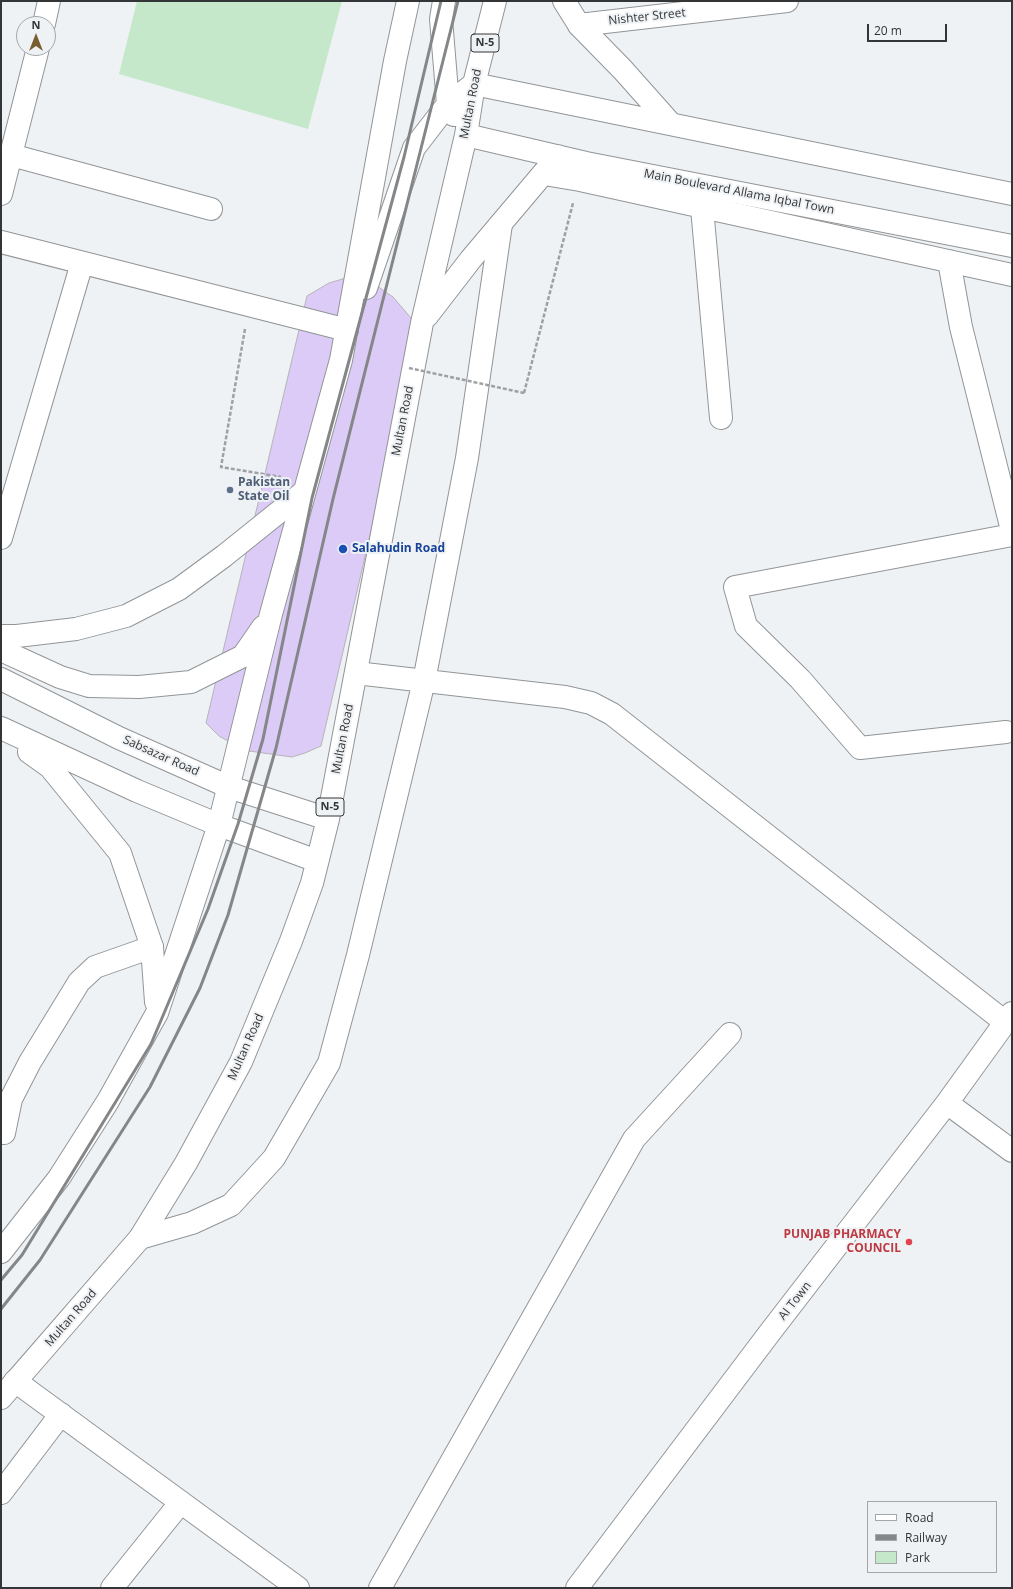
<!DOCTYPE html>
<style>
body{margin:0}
#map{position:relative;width:1013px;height:1589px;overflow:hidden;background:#eff2f5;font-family:"Open Sans",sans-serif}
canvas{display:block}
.frame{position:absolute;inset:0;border:2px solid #343536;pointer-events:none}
.legend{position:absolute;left:867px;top:1501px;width:130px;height:72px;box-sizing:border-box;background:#eff2f5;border:1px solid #a4a6a9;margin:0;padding:5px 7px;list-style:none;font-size:12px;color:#343536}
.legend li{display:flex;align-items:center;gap:8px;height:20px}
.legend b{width:20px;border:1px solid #a4a6a9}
.north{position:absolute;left:16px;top:16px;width:40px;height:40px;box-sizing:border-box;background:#eff2f5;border:1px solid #a4a6a9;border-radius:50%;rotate:0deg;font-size:11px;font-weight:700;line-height:16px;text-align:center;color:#343536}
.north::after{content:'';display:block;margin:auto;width:14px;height:18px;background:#785e2f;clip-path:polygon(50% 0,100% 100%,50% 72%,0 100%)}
.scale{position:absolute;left:867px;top:24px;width:80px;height:18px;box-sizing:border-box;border:2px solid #343536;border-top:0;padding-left:5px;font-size:12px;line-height:14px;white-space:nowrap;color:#343536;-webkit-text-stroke:3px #eff2f5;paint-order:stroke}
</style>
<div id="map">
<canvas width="1013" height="1589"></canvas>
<div class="frame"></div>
<ul class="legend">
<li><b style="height:5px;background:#fff"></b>Road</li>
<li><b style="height:5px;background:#848688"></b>Railway</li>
<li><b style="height:11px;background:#c5e8cb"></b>Park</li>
</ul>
<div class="north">N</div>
<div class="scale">20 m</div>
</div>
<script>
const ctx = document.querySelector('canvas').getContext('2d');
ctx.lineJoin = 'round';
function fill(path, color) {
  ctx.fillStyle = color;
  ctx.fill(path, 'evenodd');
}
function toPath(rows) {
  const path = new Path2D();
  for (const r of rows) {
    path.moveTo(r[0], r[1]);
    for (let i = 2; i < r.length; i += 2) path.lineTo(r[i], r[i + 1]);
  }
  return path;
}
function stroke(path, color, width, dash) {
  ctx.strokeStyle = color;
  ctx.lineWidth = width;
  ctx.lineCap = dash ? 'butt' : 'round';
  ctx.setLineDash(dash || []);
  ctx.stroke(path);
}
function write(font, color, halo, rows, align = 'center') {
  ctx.font = font + ' "Open Sans",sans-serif';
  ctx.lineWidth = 4;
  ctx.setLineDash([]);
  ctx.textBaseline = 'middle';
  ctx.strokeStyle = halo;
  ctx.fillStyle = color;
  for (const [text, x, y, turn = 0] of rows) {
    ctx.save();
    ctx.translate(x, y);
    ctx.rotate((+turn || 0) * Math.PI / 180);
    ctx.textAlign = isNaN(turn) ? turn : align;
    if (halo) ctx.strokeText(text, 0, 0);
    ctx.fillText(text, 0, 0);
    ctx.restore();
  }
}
fill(toPath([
 [137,1,342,1,308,129,119,74]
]), '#c5e8cb');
const building = toPath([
 [353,276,367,279,393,297,411,318,415,330,409,368,321,746,305,753,292,757,249,751,237,746,219,736,206,723,307,296,329,283,353,276]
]);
fill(building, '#dbcbf6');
stroke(building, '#b4b3b6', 1);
const minor = toPath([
 [44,24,49,1],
 [579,25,787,1],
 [11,155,211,209],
 [544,174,580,180,1012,275],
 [1,194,38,48],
 [702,208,721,418],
 [1,242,347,330],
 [949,261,961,327,1012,530],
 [1,538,82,263],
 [356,673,565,697,591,703,612,714,1005,1022],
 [1006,732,860,748,800,679,746,626,735,587,1012,535],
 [947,1103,1012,1151],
 [4,1133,11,1099,30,1062,79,982,95,967,152,947],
 [140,1238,192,1223,231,1205,274,1158,329,1063,358,955,424,681,467,458,501,224],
 [15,1381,298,1588],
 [1,1493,61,1414],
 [112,1588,181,1502],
 [380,1588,634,1139,730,1034],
 [577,1588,771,1331,947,1103,1012,1013]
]);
const major = toPath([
 [444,1,441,19,448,104,454,115],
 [564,1,579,25,623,70,671,124],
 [474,84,1012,194],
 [466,135,586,163,1012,246],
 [366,288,414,148,448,104,474,84],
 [427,316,471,259,558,156],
 [1,636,17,636,76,629,126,616,179,589,224,556,305,491],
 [1,650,60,677,89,686,139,687,191,682,243,656,263,627],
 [1,679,119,738,229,787,328,819],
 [1,728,137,791,219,825,317,861],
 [29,752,50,767,120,853,152,947,156,1002],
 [1,1252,59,1178,108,1101,157,1013,219,825,271,614,341,360,395,61,408,1],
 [1,1398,140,1238,186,1163,241,1062,291,941,312,883,328,819,422,323,466,135,474,84,495,1]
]);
stroke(minor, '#929597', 24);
stroke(major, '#929597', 24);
stroke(toPath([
 [245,329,221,467,281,477],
 [524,393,573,203]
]), '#9ea0a3', 2.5, [4, 2]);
stroke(minor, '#fff', 22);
stroke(major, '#fff', 22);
stroke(toPath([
 [1,1280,22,1255,151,1044,208,909,238,824,263,739,312,498,404,157,441,1],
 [1,1309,40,1260,150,1087,200,988,228,915,276,748,333,499,458,1]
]), '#848688', 3);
stroke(toPath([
 [409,368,524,393]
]), '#9ea0a3', 2.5, [4, 2]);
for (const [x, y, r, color] of [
 [230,490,4,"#5c6f8a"],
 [343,549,5,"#1a4fb4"],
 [909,1242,4,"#e0444e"]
]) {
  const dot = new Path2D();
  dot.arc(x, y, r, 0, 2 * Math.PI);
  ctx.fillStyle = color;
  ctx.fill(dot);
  stroke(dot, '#eff2f5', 1.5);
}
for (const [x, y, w] of [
 [485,43,28],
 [330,807,28]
]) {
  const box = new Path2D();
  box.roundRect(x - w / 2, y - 9, w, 18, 3);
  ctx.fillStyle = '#eff2f5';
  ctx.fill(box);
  stroke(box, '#343536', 1);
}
write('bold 11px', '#343536', null, [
 ["N-5",485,43],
 ["N-5",330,807]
]);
write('12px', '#343536', '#eff2f5', [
 ["Nishter Street",647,17,-6],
 ["Multan Road",471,104,-79],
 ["Main Boulevard Allama Iqbal Town",739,192,11],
 ["Multan Road",403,421,-79],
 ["Multan Road",343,739,-79],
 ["Sabsazar Road",161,756,24],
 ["Multan Road",246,1047,-66],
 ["AI Town",795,1301,-52],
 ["Multan Road",71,1318,-49]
]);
write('bold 12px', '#4e5e75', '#eff2f5', [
 ["Pakistan",238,483],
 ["State Oil",238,497]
], 'left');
write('bold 12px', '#164399', '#eff2f5', [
 ["Salahudin Road",352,549]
], 'left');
write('bold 12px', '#be3a42', '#eff2f5', [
 ["PUNJAB PHARMACY",901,1235],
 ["COUNCIL",901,1249]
], 'right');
</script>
